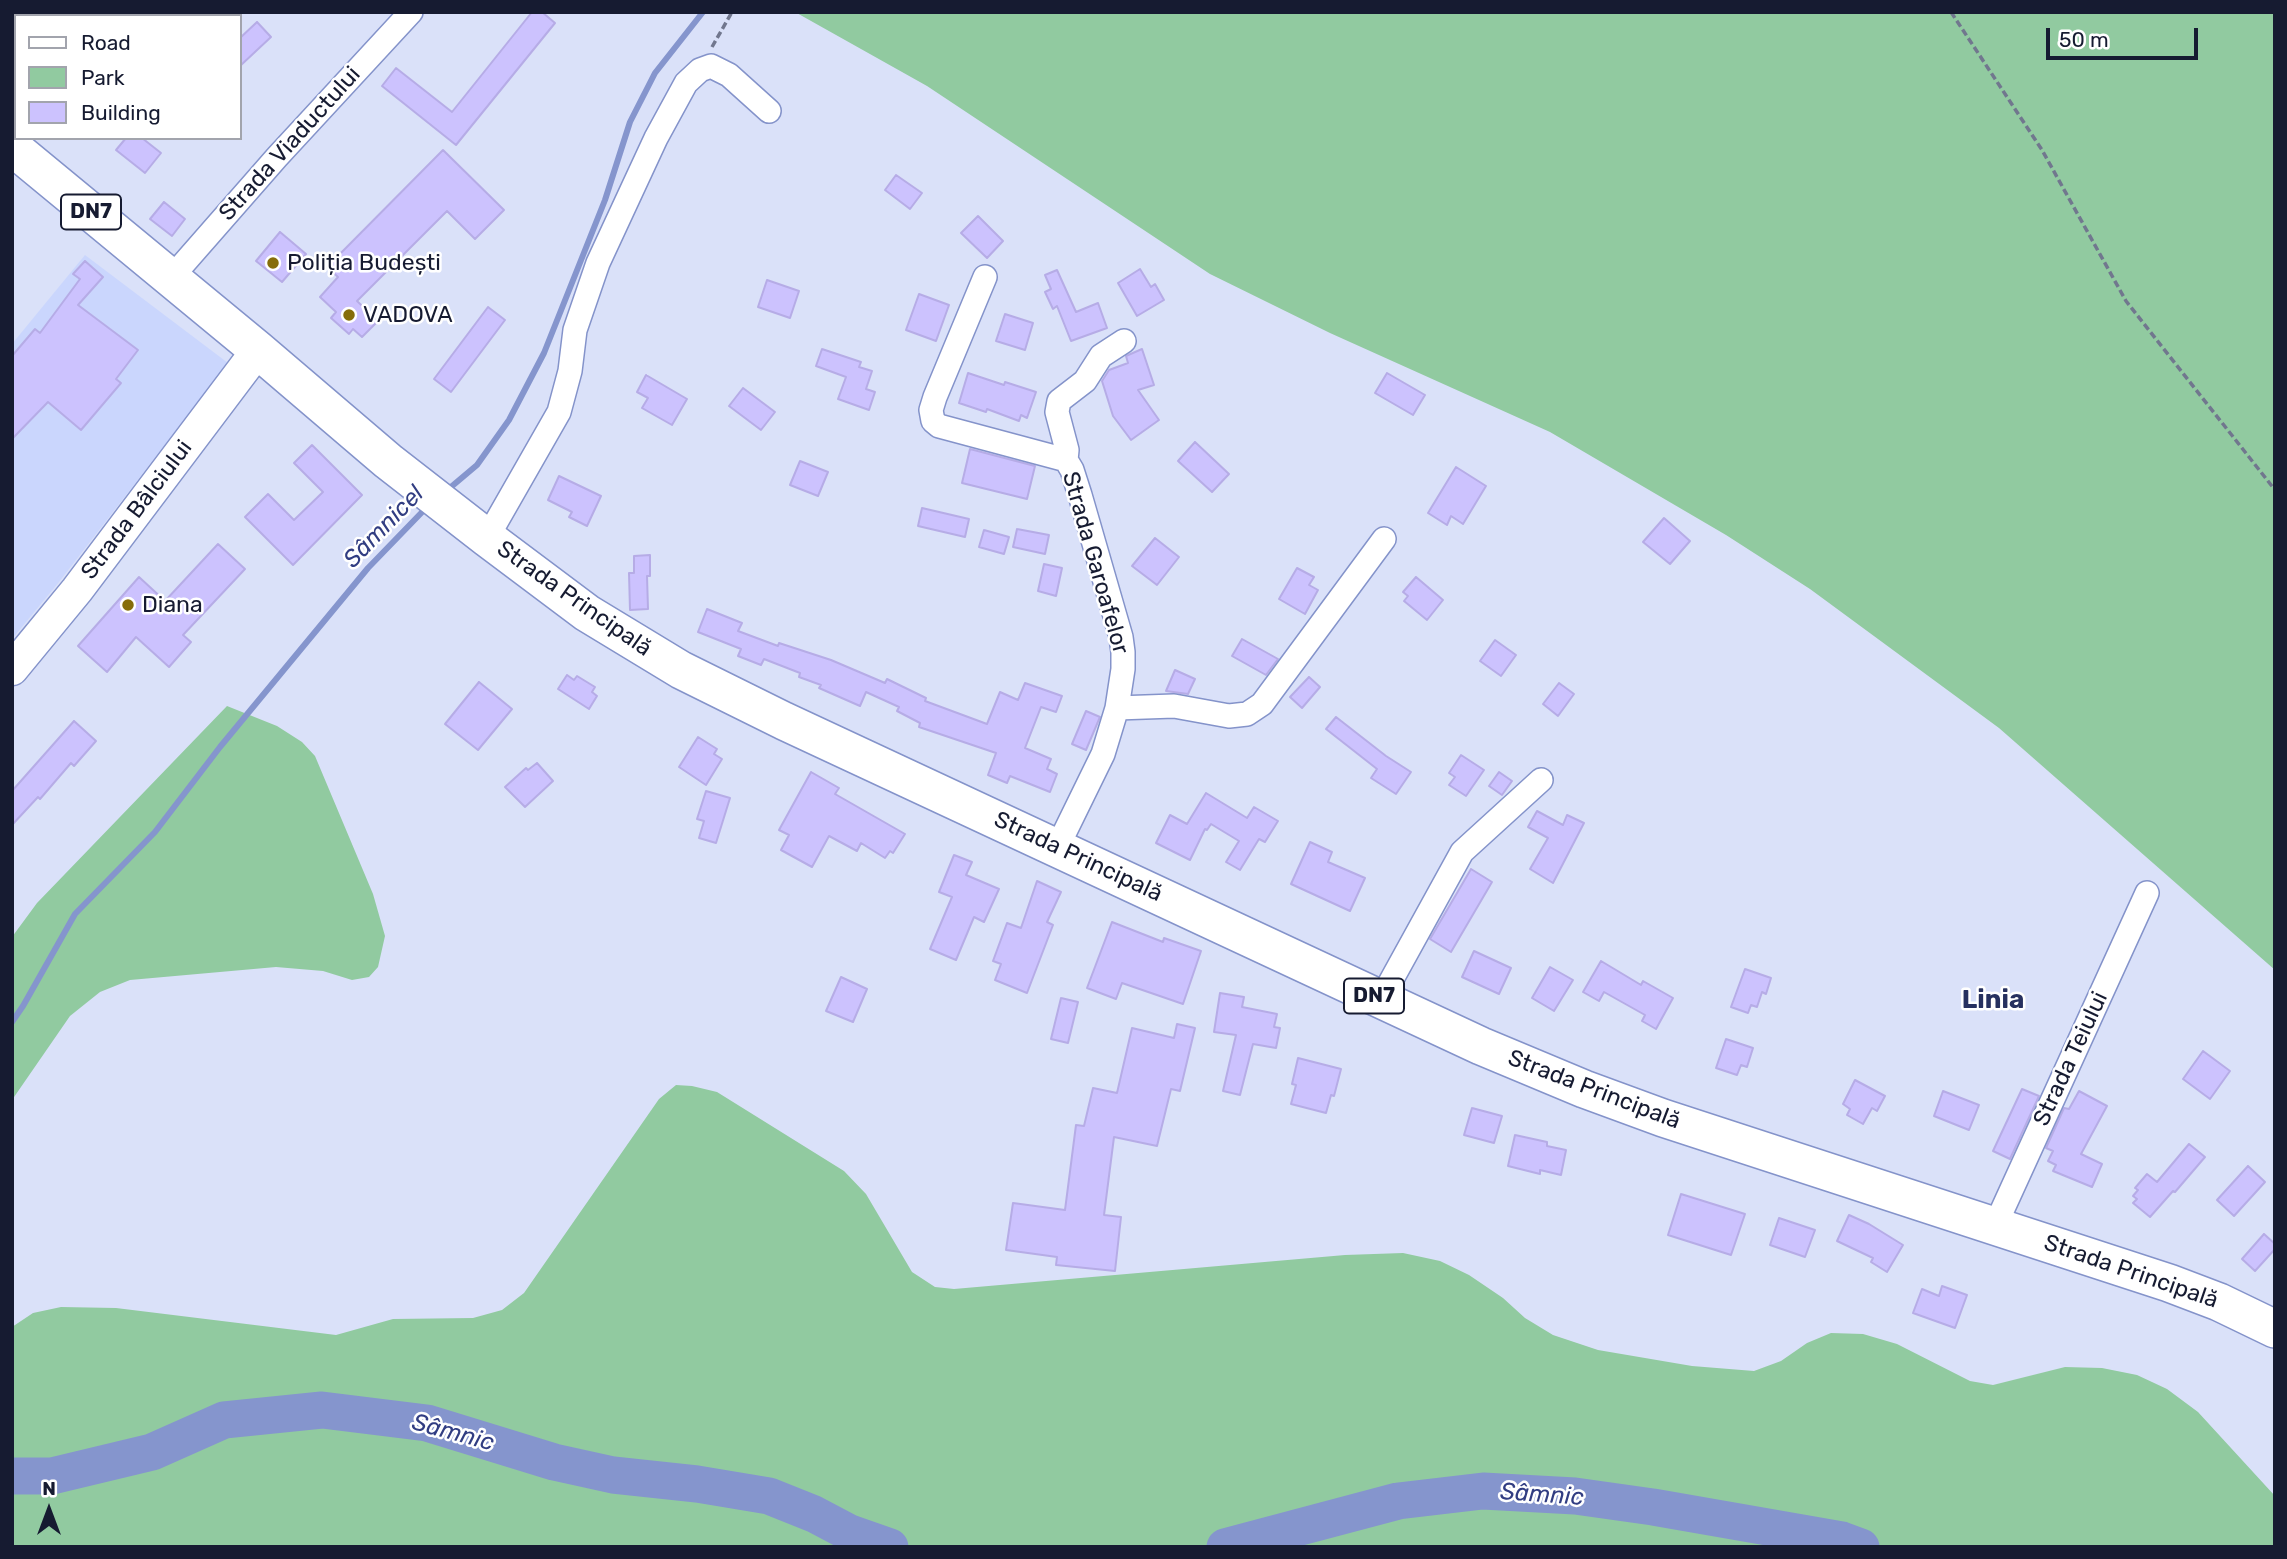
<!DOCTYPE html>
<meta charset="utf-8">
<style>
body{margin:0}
#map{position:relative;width:2287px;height:1559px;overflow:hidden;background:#dae1f9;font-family:Rubik,sans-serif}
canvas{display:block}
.frame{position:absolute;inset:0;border:14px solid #161b31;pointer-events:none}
.legend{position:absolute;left:14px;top:14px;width:228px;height:126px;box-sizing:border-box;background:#fff;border:2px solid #a2a4ad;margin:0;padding:9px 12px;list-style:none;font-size:21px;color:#161b31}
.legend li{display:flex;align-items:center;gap:14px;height:35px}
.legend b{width:35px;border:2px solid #a2a4ad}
.north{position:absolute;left:14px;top:1475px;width:70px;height:70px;-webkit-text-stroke:5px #fff;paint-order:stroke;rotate:0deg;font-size:19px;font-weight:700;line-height:28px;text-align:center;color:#161b31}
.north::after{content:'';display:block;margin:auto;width:24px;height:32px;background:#161b31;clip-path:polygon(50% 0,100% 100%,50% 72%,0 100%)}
.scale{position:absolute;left:2046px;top:28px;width:152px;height:32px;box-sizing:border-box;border:4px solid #161b31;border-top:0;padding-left:9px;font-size:21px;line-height:24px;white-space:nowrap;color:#161b31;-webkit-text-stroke:5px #fff;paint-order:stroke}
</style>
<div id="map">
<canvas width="2287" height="1559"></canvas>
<div class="frame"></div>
<ul class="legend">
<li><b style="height:9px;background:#fff"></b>Road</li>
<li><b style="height:19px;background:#91caa0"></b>Park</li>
<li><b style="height:19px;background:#ccc2fe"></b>Building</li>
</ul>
<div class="north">N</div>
<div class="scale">50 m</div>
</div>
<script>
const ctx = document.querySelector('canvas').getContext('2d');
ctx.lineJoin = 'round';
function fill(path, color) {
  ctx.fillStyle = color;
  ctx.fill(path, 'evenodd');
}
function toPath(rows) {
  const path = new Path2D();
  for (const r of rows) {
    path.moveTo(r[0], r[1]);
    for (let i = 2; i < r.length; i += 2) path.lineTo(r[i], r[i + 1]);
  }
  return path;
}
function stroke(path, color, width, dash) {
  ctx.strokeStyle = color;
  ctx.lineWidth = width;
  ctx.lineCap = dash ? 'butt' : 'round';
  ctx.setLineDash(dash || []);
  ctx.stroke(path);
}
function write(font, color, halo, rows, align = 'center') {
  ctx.font = font + ' Rubik,sans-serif';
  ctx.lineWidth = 5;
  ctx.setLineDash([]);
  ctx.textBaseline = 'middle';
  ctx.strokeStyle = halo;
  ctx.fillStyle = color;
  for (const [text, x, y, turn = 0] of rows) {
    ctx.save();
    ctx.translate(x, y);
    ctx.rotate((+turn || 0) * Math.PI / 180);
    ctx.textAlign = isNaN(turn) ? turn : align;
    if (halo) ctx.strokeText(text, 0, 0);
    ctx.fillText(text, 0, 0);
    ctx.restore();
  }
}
fill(toPath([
 [85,255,228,363,59,582,12,639,12,344]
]), '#cad6fd');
fill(toPath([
 [795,12,2275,12,2275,970,1999,728,1810,589,1726,535,1550,432,1330,333,1210,274,927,86],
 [227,706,277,726,302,742,315,756,373,894,385,936,378,967,369,977,352,980,323,971,276,967,130,980,100,992,70,1016,12,1100,12,937,37,903],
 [676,1085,692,1086,717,1092,844,1171,866,1194,912,1272,935,1287,954,1289,1345,1255,1403,1253,1440,1261,1469,1275,1503,1298,1525,1318,1553,1335,1598,1350,1692,1366,1754,1371,1781,1361,1807,1343,1831,1333,1863,1334,1897,1344,1970,1381,1993,1385,2065,1367,2102,1368,2137,1375,2167,1389,2198,1412,2275,1496,2275,1547,12,1547,12,1327,33,1313,61,1307,116,1308,336,1335,393,1319,473,1318,502,1310,524,1293,659,1099]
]), '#91caa0');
stroke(toPath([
 [445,492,477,465,509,420,544,353,605,200,630,122,655,73,703,12],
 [12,1022,23,1006,75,914,155,832,220,747,368,568,426,508]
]), '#8595cd', 6);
stroke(toPath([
 [12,1476,52,1476,152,1452,224,1420,322,1410,427,1423,554,1462,613,1475,697,1484,769,1496,814,1514,850,1533,890,1547],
 [1225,1547,1398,1501,1483,1491,1575,1496,1653,1507,1842,1540,1861,1547]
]), '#8595cd', 37);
const building = toPath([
 [532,12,542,12,555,23,456,145,382,86,396,68,452,112,532,12],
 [257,22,271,37,240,66,240,38,257,22],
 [126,138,142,138,161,153,145,173,116,150,126,138],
 [443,150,504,210,475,239,447,211,357,301,378,321,362,337,353,329,349,334,331,318,336,312,320,297,338,277,327,267,443,150],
 [896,175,922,193,910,209,885,190,896,175],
 [164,202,185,219,172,236,150,219,164,202],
 [978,216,1003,241,987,258,961,233,978,216],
 [280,232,306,254,282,282,256,261,280,232],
 [85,261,103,277,78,305,138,350,116,379,121,383,81,430,48,402,12,439,12,356,35,329,40,333,80,279,73,274,85,261],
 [1140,269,1151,287,1155,284,1164,300,1137,316,1118,283,1140,269],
 [1057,270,1076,312,1098,303,1107,328,1071,341,1057,306,1053,309,1045,292,1051,289,1045,275,1057,270],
 [767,280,799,291,790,318,758,307,767,280],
 [919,294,949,305,936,341,906,330,919,294],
 [488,307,505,320,451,392,434,379,488,307],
 [1005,314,1033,323,1025,350,996,341,1005,314],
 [822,349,861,362,859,367,872,371,866,389,875,392,869,410,838,399,846,377,816,366,822,349],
 [1142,349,1154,385,1138,390,1159,420,1131,440,1113,416,1102,381,1109,370,1128,363,1126,356,1142,349],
 [968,373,1004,385,1005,382,1036,392,1027,418,1021,415,1019,421,987,409,986,412,959,403,968,373],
 [1387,373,1425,395,1413,415,1375,393,1387,373],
 [646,375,687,399,672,425,642,408,648,398,637,392,646,375],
 [743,388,775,412,761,430,729,406,743,388],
 [1195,442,1229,474,1212,492,1178,461,1195,442],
 [312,445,362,495,293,565,245,517,268,494,294,520,323,492,294,463,312,445],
 [970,449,1035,466,1027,499,962,483,970,449],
 [800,461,828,472,818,496,790,485,800,461],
 [1456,467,1486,486,1463,524,1451,516,1447,525,1428,513,1456,467],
 [559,476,601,496,587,526,569,517,572,512,548,500,559,476],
 [922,508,969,519,965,537,918,526,922,508],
 [1664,518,1690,541,1670,564,1643,542,1664,518],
 [1017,529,1049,535,1045,554,1013,547,1017,529],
 [984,530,1009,537,1004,554,979,547,984,530],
 [1155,538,1179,557,1157,585,1132,566,1155,538],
 [218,544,245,569,183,635,191,642,169,667,136,637,107,672,78,646,139,577,165,601,218,544],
 [650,555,650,576,647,576,648,609,630,610,629,573,634,573,634,556,650,555],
 [1044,564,1062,568,1056,596,1038,591,1044,564],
 [1297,568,1314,577,1309,585,1318,590,1305,614,1279,599,1297,568],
 [1416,577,1443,600,1427,620,1404,601,1408,596,1403,592,1416,577],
 [707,609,742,623,738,631,778,646,779,643,831,660,885,683,887,679,926,698,925,701,987,724,1000,692,1018,700,1025,683,1062,696,1056,712,1041,707,1025,748,1051,759,1047,769,1057,774,1050,792,1010,776,1007,783,988,775,996,753,919,727,920,723,897,711,899,707,866,692,860,706,819,688,821,685,799,677,800,673,764,659,761,665,738,656,741,649,698,632,707,609],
 [1242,639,1278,659,1266,675,1232,656,1242,639],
 [1495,640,1516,655,1501,676,1480,661,1495,640],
 [1175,670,1195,679,1188,694,1166,691,1175,670],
 [567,675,574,680,577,676,595,687,592,692,597,696,589,709,558,689,567,675],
 [1309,677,1320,687,1302,708,1290,697,1309,677],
 [479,682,512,709,478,750,445,724,479,682],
 [1559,683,1574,694,1558,716,1543,704,1559,683],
 [1086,711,1100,717,1086,750,1072,744,1086,711],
 [1336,717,1386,756,1411,772,1396,794,1371,778,1377,769,1326,729,1336,717],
 [74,721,96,741,74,766,71,763,40,799,38,797,12,825,12,791,74,721],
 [698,737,717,749,714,754,722,759,706,785,679,767,698,737],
 [1461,755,1484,770,1466,796,1449,785,1455,777,1449,773,1461,755],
 [537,763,553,781,525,807,505,787,526,768,528,770,537,763],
 [811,772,839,788,835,794,905,834,893,853,890,851,885,858,861,843,857,851,829,836,812,867,781,850,789,835,779,830,811,772],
 [1499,772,1512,781,1502,795,1489,786,1499,772],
 [706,791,730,798,716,843,699,838,704,821,697,819,706,791],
 [1206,793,1247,818,1254,807,1278,821,1265,842,1259,839,1240,870,1226,862,1239,841,1211,824,1207,830,1205,829,1190,860,1156,843,1170,815,1187,824,1206,793],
 [1537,811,1563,825,1567,815,1584,823,1553,883,1530,869,1548,838,1528,827,1537,811],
 [1310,842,1332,852,1328,862,1365,878,1350,911,1291,884,1310,842],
 [954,855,972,862,966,875,999,889,984,922,974,917,956,960,930,949,952,897,939,892,954,855],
 [1471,869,1492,882,1451,952,1430,939,1471,869],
 [1037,881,1061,892,1047,922,1053,925,1027,993,995,980,1001,964,993,961,1007,923,1021,928,1037,881],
 [1112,922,1163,942,1164,938,1201,951,1183,1004,1122,983,1116,999,1087,988,1112,922],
 [1474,951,1511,968,1499,994,1462,977,1474,951],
 [1601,961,1641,985,1643,981,1673,998,1656,1029,1642,1021,1645,1015,1604,992,1599,1001,1583,992,1601,961],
 [1550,967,1573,980,1554,1011,1532,998,1550,967],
 [1745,969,1771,978,1766,994,1762,992,1757,1007,1751,1005,1748,1013,1731,1007,1745,969],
 [841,977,867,989,853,1022,826,1011,841,977],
 [1220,993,1244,997,1242,1007,1277,1014,1274,1027,1280,1028,1276,1048,1253,1044,1240,1095,1223,1091,1236,1035,1214,1032,1220,993],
 [1061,998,1078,1002,1068,1043,1051,1039,1061,998],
 [1177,1024,1195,1028,1180,1091,1171,1089,1157,1146,1114,1137,1104,1215,1121,1217,1115,1271,1056,1265,1057,1257,1006,1250,1013,1203,1065,1210,1076,1125,1084,1126,1093,1088,1117,1093,1132,1028,1174,1038,1177,1024],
 [1726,1039,1753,1048,1747,1067,1741,1065,1737,1075,1716,1068,1726,1039],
 [2203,1051,2230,1071,2210,1099,2183,1079,2203,1051],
 [1298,1058,1341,1069,1334,1096,1331,1095,1326,1113,1291,1104,1296,1085,1292,1084,1298,1058],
 [1855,1080,1885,1096,1877,1111,1872,1108,1863,1124,1847,1115,1850,1109,1843,1104,1855,1080],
 [2022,1089,2039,1096,2010,1159,1993,1151,2022,1089],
 [1943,1091,1979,1105,1969,1130,1934,1116,1943,1091],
 [2079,1091,2107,1106,2081,1154,2102,1164,2092,1187,2053,1171,2056,1165,2048,1161,2053,1151,2046,1148,2064,1108,2069,1109,2079,1091],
 [1472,1108,1502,1116,1494,1143,1464,1135,1472,1108],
 [1515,1135,1547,1142,1547,1146,1566,1150,1561,1175,1540,1170,1540,1174,1508,1166,1515,1135],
 [2189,1144,2205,1157,2175,1192,2173,1191,2150,1217,2133,1203,2137,1199,2133,1196,2138,1190,2135,1188,2147,1174,2157,1182,2189,1144],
 [2248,1166,2265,1182,2234,1216,2217,1200,2248,1166],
 [1681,1194,1745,1214,1731,1255,1668,1235,1681,1194],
 [1849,1215,1869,1224,1903,1245,1887,1272,1871,1262,1873,1258,1837,1241,1849,1215],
 [1779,1218,1815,1230,1805,1257,1770,1245,1779,1218],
 [2264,1234,2275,1244,2275,1249,2255,1271,2242,1259,2264,1234],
 [1942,1286,1967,1295,1955,1328,1913,1313,1922,1289,1939,1296,1942,1286]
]);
fill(building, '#ccc2fe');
stroke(building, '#b6ace6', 2);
const minor = toPath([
 [985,277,935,397,931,410,933,421,939,426,1066,460,1072,470,1080,495,1121,637,1123,652,1123,669,1117,708,1103,754,1057,848],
 [171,278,277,157,411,12],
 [1066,460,1067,450,1057,412,1059,401,1085,381,1101,356,1124,341],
 [487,538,559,412,570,371,575,330,598,263,656,138,686,83,700,70,711,66,729,75,769,111],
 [1117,708,1174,706,1229,716,1247,714,1262,704,1384,539],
 [1381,999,1462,852,1541,780],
 [1995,1226,2147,893]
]);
const secondary = toPath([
 [12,669,77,590,258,350]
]);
const trunk = toPath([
 [12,147,258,350,388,461,487,538,587,613,681,670,784,721,1481,1046,1584,1089,1663,1118,2169,1283,2219,1302,2275,1329]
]);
stroke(minor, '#8493ca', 26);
stroke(secondary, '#8493ca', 35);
stroke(trunk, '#8493ca', 40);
stroke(toPath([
 [1951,12,2042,150,2126,301,2275,490],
 [712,47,732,12]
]), '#71778e', 3.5, [7, 3.5]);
stroke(minor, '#fff', 23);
stroke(secondary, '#fff', 32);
stroke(trunk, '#fff', 37);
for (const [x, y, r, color] of [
 [273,263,7,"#866d0a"],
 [349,315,7,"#866d0a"],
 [128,605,7,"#866d0a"]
]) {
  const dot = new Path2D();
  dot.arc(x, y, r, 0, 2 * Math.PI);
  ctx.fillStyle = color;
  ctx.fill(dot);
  stroke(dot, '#fff', 2.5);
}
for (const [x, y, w] of [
 [91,212,60],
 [1374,996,60]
]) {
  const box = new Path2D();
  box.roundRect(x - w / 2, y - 17.5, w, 35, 5);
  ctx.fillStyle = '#fff';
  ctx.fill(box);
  stroke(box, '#161b31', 2);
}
write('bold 21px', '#161b31', null, [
 ["DN7",91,212],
 ["DN7",1374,996]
]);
write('23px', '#161b31', '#fff', [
 ["Strada Viaductului",290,144,-48],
 ["Strada Bâlciului",137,510,-53],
 ["Strada Garoafelor",1095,563,74],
 ["Strada Principală",574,599,35],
 ["Strada Principală",1078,857,25],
 ["Strada Teiului",2071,1059,-65],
 ["Strada Principală",1594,1090,21],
 ["Strada Principală",2131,1272,19]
]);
write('23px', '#161b31', '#fff', [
 ["Poliția Budești",287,263],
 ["VADOVA",363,315],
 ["Diana",142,605]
], 'left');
write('italic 24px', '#313d82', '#fff', [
 ["Sâmnicel",384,527,-46],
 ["Sâmnic",453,1433,15],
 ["Sâmnic",1542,1495,4]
]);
write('bold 26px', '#26305f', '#fff', [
 ["Linia",1993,1000]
]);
</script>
